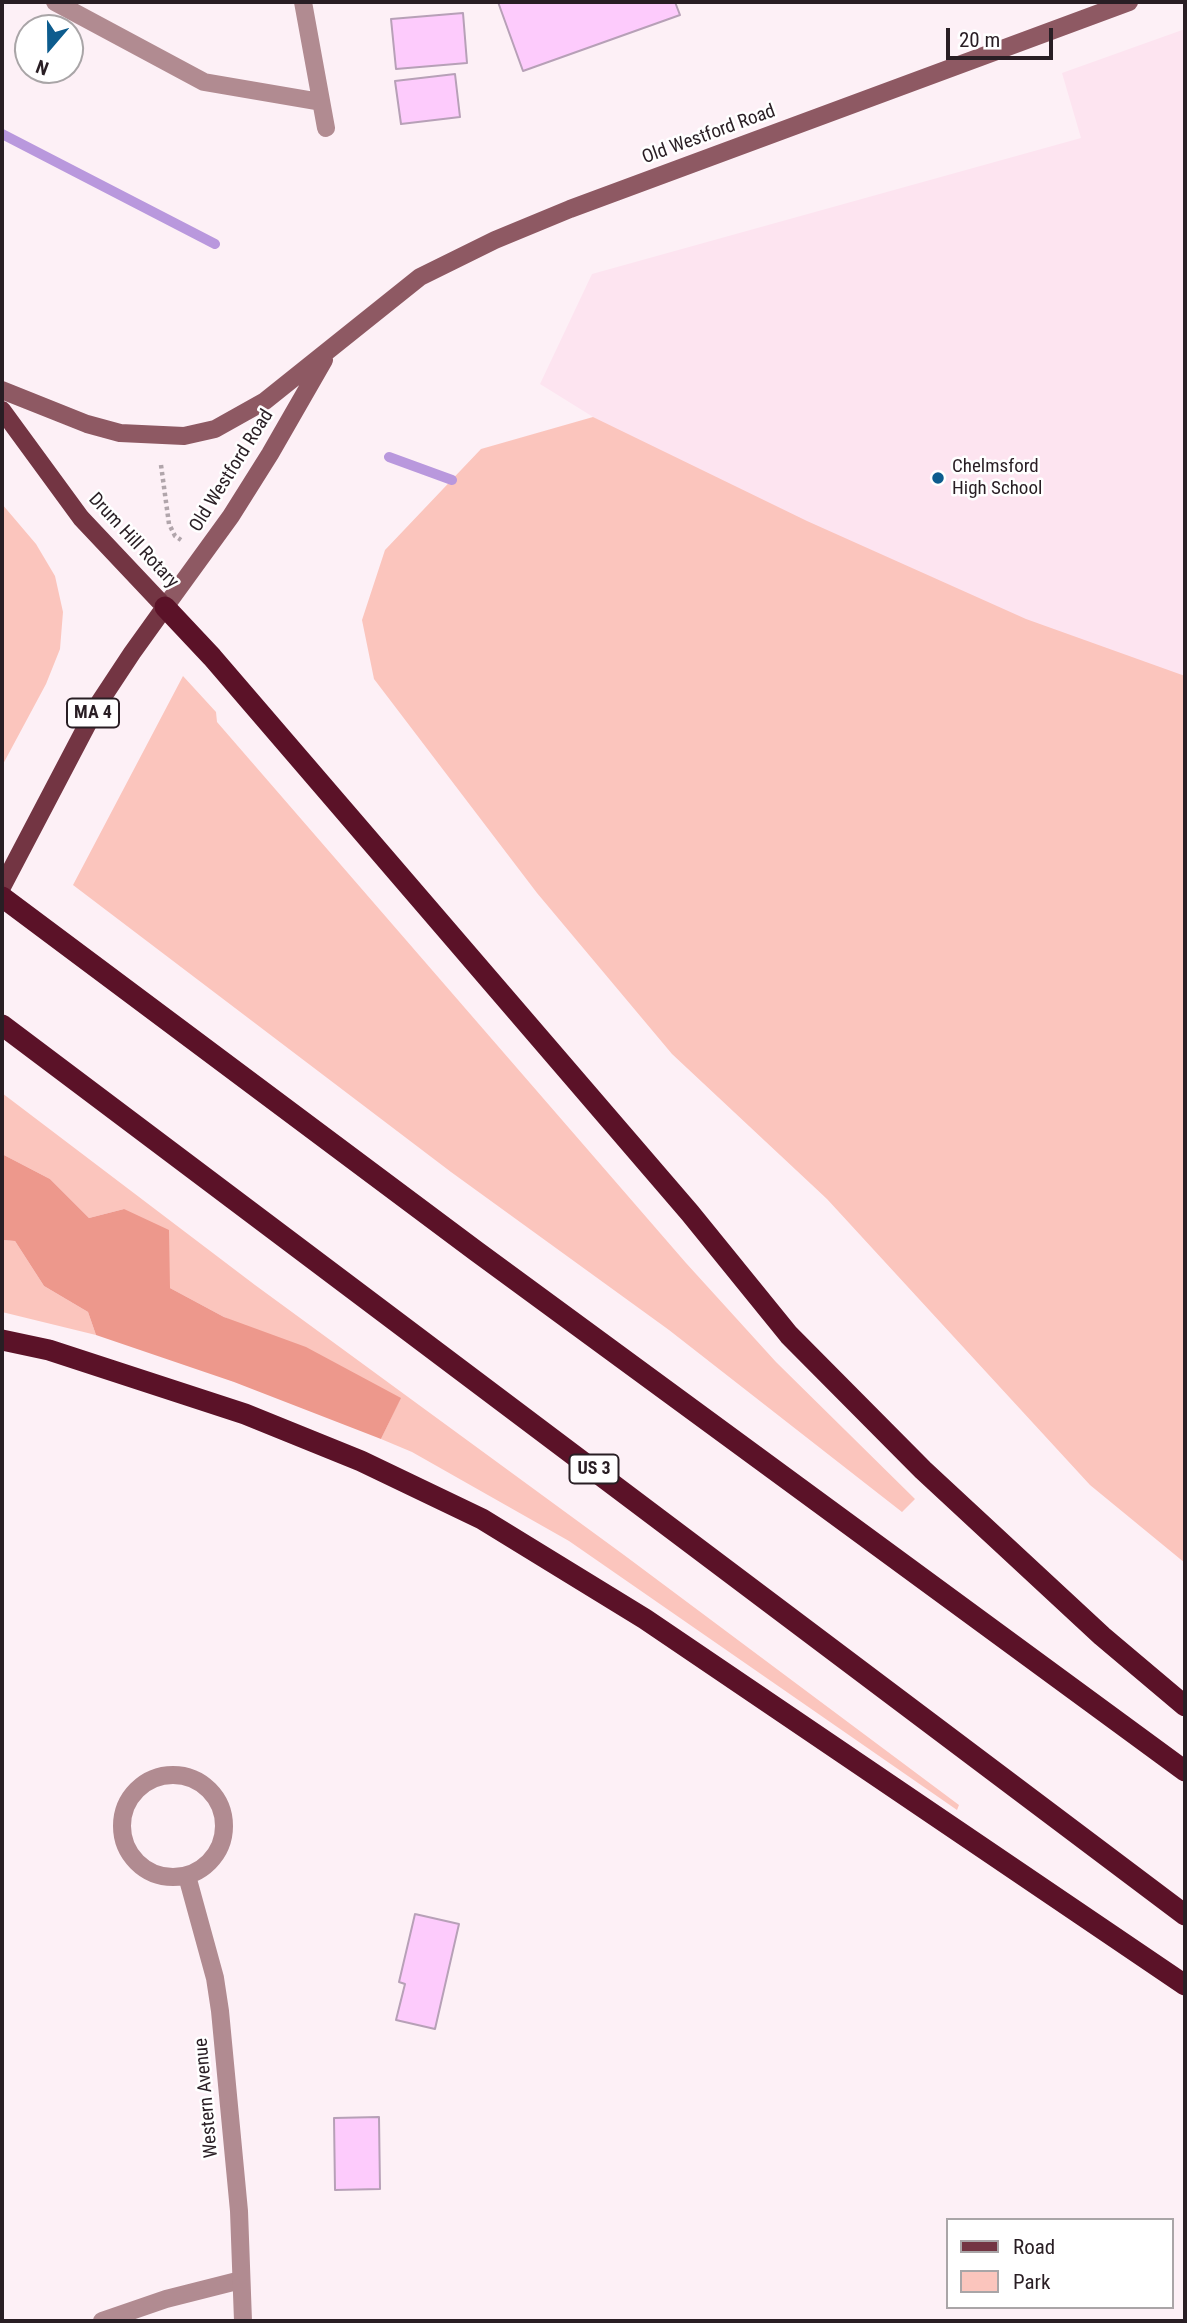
<!DOCTYPE html>
<style>
body{margin:0}
#map{position:relative;width:1187px;height:2323px;overflow:hidden;background:#fdf0f6;font-family:"Roboto Condensed",sans-serif}
canvas{display:block}
.frame{position:absolute;inset:0;border:4px solid #291e24;pointer-events:none}
.legend{position:absolute;left:946px;top:2218px;width:228px;height:91px;box-sizing:border-box;background:#fff;border:2px solid #a9a5a7;margin:0;padding:9px 12px;list-style:none;font-size:21px;color:#291e24}
.legend li{display:flex;align-items:center;gap:14px;height:35px}
.legend b{width:35px;border:2px solid #a9a5a7}
.north{position:absolute;left:14px;top:14px;width:70px;height:70px;box-sizing:border-box;background:#fff;border:2px solid #a9a5a7;border-radius:50%;rotate:200deg;font-size:19px;font-weight:700;line-height:28px;text-align:center;color:#291e24}
.north::after{content:'';display:block;margin:auto;width:24px;height:32px;background:#0d5c8e;clip-path:polygon(50% 0,100% 100%,50% 72%,0 100%)}
.scale{position:absolute;left:946px;top:28px;width:107px;height:32px;box-sizing:border-box;border:4px solid #291e24;border-top:0;padding-left:9px;font-size:21px;line-height:24px;white-space:nowrap;color:#291e24;-webkit-text-stroke:5px #fff;paint-order:stroke}
</style>
<div id="map">
<canvas width="1187" height="2323"></canvas>
<div class="frame"></div>
<ul class="legend">
<li><b style="height:9px;background:#733543"></b>Road</li>
<li><b style="height:19px;background:#fbc5bd"></b>Park</li>
</ul>
<div class="north">N</div>
<div class="scale">20 m</div>
</div>
<script>
const ctx = document.querySelector('canvas').getContext('2d');
ctx.lineJoin = 'round';
function fill(path, color) {
  ctx.fillStyle = color;
  ctx.fill(path, 'evenodd');
}
function toPath(rows) {
  const path = new Path2D();
  for (const r of rows) {
    if (r.length === 3) {
      path.moveTo(r[0] + r[2], r[1]);
      path.arc(r[0], r[1], r[2], 0, 2 * Math.PI);
      continue;
    }
    path.moveTo(r[0], r[1]);
    for (let i = 2; i < r.length; i += 2) path.lineTo(r[i], r[i + 1]);
  }
  return path;
}
function stroke(path, color, width, dash) {
  ctx.strokeStyle = color;
  ctx.lineWidth = width;
  ctx.lineCap = dash ? 'butt' : 'round';
  ctx.setLineDash(dash || []);
  ctx.stroke(path);
}
function write(font, color, halo, rows, align = 'center') {
  ctx.font = font + ' "Roboto Condensed",sans-serif';
  ctx.lineWidth = 5;
  ctx.setLineDash([]);
  ctx.textBaseline = 'middle';
  ctx.strokeStyle = halo;
  ctx.fillStyle = color;
  for (const [text, x, y, turn = 0] of rows) {
    ctx.save();
    ctx.translate(x, y);
    ctx.rotate((+turn || 0) * Math.PI / 180);
    ctx.textAlign = isNaN(turn) ? turn : align;
    if (halo) ctx.strokeText(text, 0, 0);
    ctx.fillText(text, 0, 0);
    ctx.restore();
  }
}
fill(toPath([
 [1185,29,1185,1087,843,572,540,384,592,274,1081,138,1062,73]
]), '#fde4f0');
fill(toPath([
 [593,417,807,521,1026,619,1185,676,1185,1563,1090,1485,827,1199,672,1054,537,893,374,679,362,620,385,550,481,449],
 [2,504,36,544,55,576,63,612,60,649,46,684,2,766],
 [183,676,216,712,217,722,686,1263,776,1362,915,1499,902,1512,669,1330,451,1172,73,885],
 [2,1093,255,1285,624,1555,959,1805,957,1810,569,1541,412,1452,381,1439,400,1399,224,1317,170,1288,124,1209,89,1218,50,1179,2,1154],
 [2,1240,15,1241,44,1286,88,1312,96,1335,2,1312]
]), '#fbc5bd');
fill(toPath([
 [2,1154,50,1179,89,1218,124,1209,169,1230,170,1288,224,1317,306,1347,401,1398,381,1439,234,1382,96,1335,88,1312,44,1286,15,1241,2,1240]
]), '#ed988c');
stroke(toPath([
 [2,134,215,244],
 [389,457,452,480]
]), '#b998dd', 10);
const building = toPath([
 [498,2,675,2,680,15,523,71,498,2],
 [463,13,467,63,396,69,391,19,463,13],
 [455,74,460,117,401,124,395,81,455,74],
 [415,1914,459,1924,435,2029,396,2020,405,1984,399,1982,415,1914],
 [379,2117,380,2189,335,2190,334,2118,379,2117]
]);
fill(building, '#fdcbfc');
stroke(building, '#b7a0b7', 2);
stroke(toPath([
 [161,465,169,524,175,536,181,540]
]), '#b1a5ab', 4.5, [3.5, 3.5]);
stroke(toPath([
 [55,2,204,82,321,102],
 [303,2,326,128],
 [102,2321,166,2299,241,2280]
]), '#b18b91', 18);
stroke(toPath([
 [173,1826,51],
 [187,1876,215,1978,220,2011,239,2211,243,2321]
]), '#b18b91', 18);
stroke(toPath([
 [2,390,87,424,120,433,184,436,215,429,265,401,420,277,495,240,570,209,1129,2],
 [165,607,231,516,270,454,324,360]
]), '#8e5963', 18);
stroke(toPath([
 [2,410,81,518,165,607,132,653,97,706,2,887]
]), '#733543', 18);
stroke(toPath([
 [165,607,212,657,690,1213,789,1335,923,1470,1102,1636,1185,1706],
 [2,897,476,1251,1185,1771],
 [2,1025,1185,1915],
 [2,1340,49,1350,245,1414,361,1461,482,1519,645,1619,1185,1985]
]), '#5b1228', 21);
for (const [x, y, r, color] of [
 [938,478,7,"#0d5c8e"]
]) {
  const dot = new Path2D();
  dot.arc(x, y, r, 0, 2 * Math.PI);
  ctx.fillStyle = color;
  ctx.fill(dot);
  stroke(dot, '#fff', 2.5);
}
for (const [x, y, w] of [
 [93,713,52],
 [594,1469,49]
]) {
  const box = new Path2D();
  box.roundRect(x - w / 2, y - 14.5, w, 29, 5);
  ctx.fillStyle = '#fff';
  ctx.fill(box);
  stroke(box, '#291e24', 2);
}
write('bold 18px', '#291e24', null, [
 ["MA 4",93,713],
 ["US 3",594,1469]
]);
write('19px', '#291e24', '#fff', [
 ["Old Westford Road",709,135,-20],
 ["Old Westford Road",232,471,-58],
 ["Drum Hill Rotary",133,541,47],
 ["Western Avenue",207,2098,-95]
]);
write('19px', '#291e24', '#fff', [
 ["Chelmsford",952,467],
 ["High School",952,489]
], 'left');
</script>
